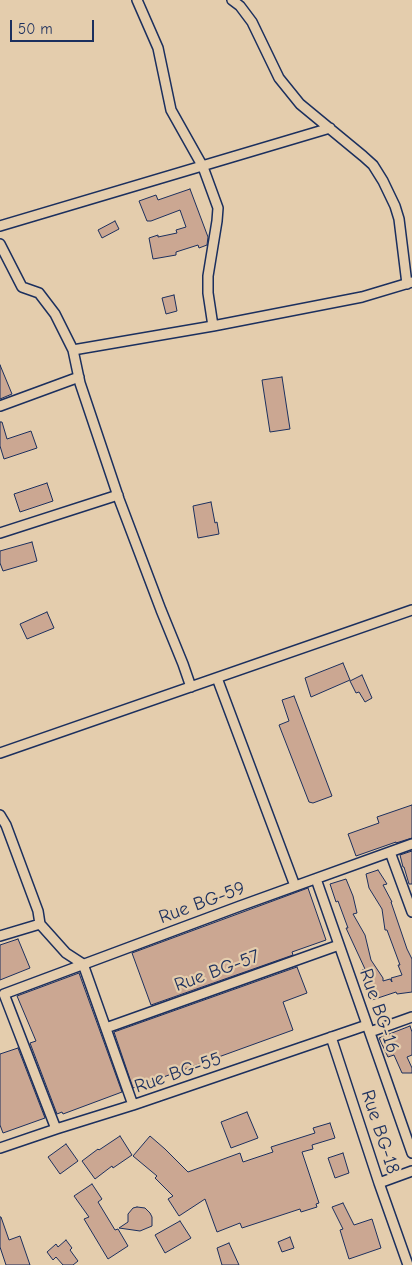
<!DOCTYPE html>
<style>
body{margin:0}
#map{position:relative;width:412px;height:1265px;overflow:hidden;background:#e4cdad;font-family:"Comic Neue",sans-serif}
canvas{display:block}
.scale{position:absolute;left:10px;top:20px;width:84px;height:22px;box-sizing:border-box;border:2px solid #1b2f5e;border-top:0;padding-left:6px;font-size:15px;line-height:18px;white-space:nowrap;color:#1b2f5e;-webkit-text-stroke:4px #e4cdad;paint-order:stroke}
</style>
<div id="map">
<canvas width="412" height="1265"></canvas>
<div class="scale">50 m</div>
</div>
<script>
const ctx = document.querySelector('canvas').getContext('2d');
ctx.lineJoin = 'round';
function fill(path, color) {
  ctx.fillStyle = color;
  ctx.fill(path, 'evenodd');
}
function toPath(rows) {
  const path = new Path2D();
  for (const r of rows) {
    path.moveTo(r[0], r[1]);
    for (let i = 2; i < r.length; i += 2) path.lineTo(r[i], r[i + 1]);
  }
  return path;
}
function stroke(path, color, width, dash) {
  ctx.strokeStyle = color;
  ctx.lineWidth = width;
  ctx.lineCap = dash ? 'butt' : 'round';
  ctx.setLineDash(dash || []);
  ctx.stroke(path);
}
function write(font, color, halo, rows, align = 'center') {
  ctx.font = font + ' "Comic Neue",sans-serif';
  ctx.lineWidth = 4.5;
  ctx.setLineDash([]);
  ctx.textBaseline = 'middle';
  ctx.strokeStyle = halo;
  ctx.fillStyle = color;
  for (const [text, x, y, turn = 0] of rows) {
    ctx.save();
    ctx.translate(x, y);
    ctx.rotate((+turn || 0) * Math.PI / 180);
    ctx.textAlign = isNaN(turn) ? turn : align;
    if (halo) ctx.strokeText(text, 0, 0);
    ctx.fillText(text, 0, 0);
    ctx.restore();
  }
}
const building = toPath([
 [190,189,208,237,207,245,199,248,198,245,176,252,176,255,153,259,149,238,158,235,158,237,177,233,176,230,186,227,180,210,151,221,147,221,139,201,156,195,158,200,190,189],
 [115,221,119,229,102,238,98,230,115,221],
 [174,295,177,311,166,314,162,298,174,295],
 [0,365,12,394,0,399,0,365],
 [282,377,290,429,270,432,262,380,282,377],
 [0,422,2,422,7,439,31,431,37,448,4,459,0,446,0,422],
 [47,483,53,501,20,512,14,494,47,483],
 [211,502,215,523,217,522,219,534,198,538,193,506,211,502],
 [32,542,37,561,3,571,0,563,0,551,32,542],
 [47,612,54,628,27,639,20,624,47,612],
 [343,663,350,680,311,697,305,678,343,663],
 [362,675,372,698,365,702,359,692,356,693,350,681,362,675],
 [294,696,332,796,313,803,309,802,279,725,289,721,282,700,294,696],
 [412,805,412,838,396,843,396,842,356,856,348,834,379,823,377,817,412,805],
 [412,851,412,884,409,884,404,867,403,867,400,855,412,851],
 [378,870,387,884,383,885,392,902,391,902,407,949,412,959,412,992,397,994,396,992,372,1000,362,970,365,969,346,928,348,928,338,901,336,902,330,884,346,879,353,896,357,913,353,914,365,935,371,960,383,978,383,981,390,979,392,982,391,978,402,975,398,965,400,965,387,930,385,930,382,909,369,888,366,874,378,870],
 [308,888,326,940,292,952,293,955,151,1005,132,953,308,888],
 [18,939,30,968,0,980,0,945,18,939],
 [297,967,307,993,283,1002,293,1030,133,1088,114,1032,297,967],
 [79,973,122,1092,63,1114,62,1112,57,1114,30,1043,36,1041,17,996,79,973],
 [410,1026,412,1032,412,1055,407,1057,412,1068,412,1073,402,1073,394,1055,388,1057,379,1038,410,1026],
 [18,1048,45,1118,3,1133,0,1125,0,1054,18,1048],
 [247,1112,258,1138,231,1148,221,1122,247,1112],
 [330,1123,335,1138,312,1145,313,1149,302,1152,319,1203,316,1204,317,1207,301,1212,300,1209,242,1228,240,1223,217,1232,205,1199,179,1216,168,1199,173,1196,155,1178,157,1176,133,1156,150,1136,165,1149,188,1172,240,1153,243,1162,273,1152,271,1147,315,1133,313,1128,330,1123],
 [120,1136,132,1155,113,1168,112,1166,95,1179,82,1161,98,1149,99,1150,120,1136],
 [66,1144,78,1161,60,1174,48,1157,66,1144],
 [343,1153,349,1173,335,1178,328,1158,343,1153],
 [92,1184,102,1199,98,1202,115,1230,118,1229,128,1246,108,1259,84,1219,89,1217,74,1196,92,1184],
 [343,1203,354,1225,372,1219,381,1248,349,1259,340,1230,343,1229,332,1207,343,1203],
 [137,1207,145,1208,150,1213,152,1217,152,1226,140,1231,119,1228,128,1222,128,1214,133,1208,137,1207],
 [0,1217,1,1217,9,1240,20,1236,30,1265,6,1265,0,1247,0,1217],
 [180,1221,191,1238,165,1253,155,1235,180,1221],
 [290,1237,294,1248,282,1252,278,1242,290,1237],
 [66,1240,72,1248,70,1250,78,1261,73,1265,63,1265,56,1257,53,1260,47,1252,56,1244,58,1247,66,1240],
 [229,1243,239,1265,222,1265,217,1248,229,1243]
]);
fill(building, '#cba792');
stroke(building, '#1b2f5e', 1);
const minor = toPath([
 [137,0,158,48,171,110,203,167,218,208,217,221,208,276,208,293,213,326],
 [232,0,240,6,252,22,279,78,300,104,363,156,373,165,383,181,395,206,399,219,407,284],
 [0,226,330,128],
 [0,244,22,287,39,293,55,314,73,350,80,383,119,499,161,610,183,664,191,687],
 [73,350,213,326,362,297,412,282],
 [0,406,79,377],
 [0,533,118,495],
 [217,678,295,886],
 [0,753,412,610],
 [0,815,6,825,38,911,40,924,66,953,83,964,133,1105],
 [390,852,412,912],
 [316,879,412,1153],
 [0,936,40,924],
 [4,994,240,906,412,844],
 [4,994,56,1129],
 [106,1028,339,945],
 [370,1032,412,1017],
 [331,1037,379,1183,408,1265],
 [0,1148,56,1129,133,1105,367,1025],
 [379,1183,412,1171]
]);
stroke(minor, '#1b2f5e', 12);
stroke(minor, '#e4cdad', 9);
write('19px', '#1b2f5e', '#e4cdad', [
 ["Rue BG-59",202,903,-20],
 ["Rue BG-57",217,971,-20],
 ["Rue BG-16",379,1011,71],
 ["Rue BG-55",178,1073,-19],
 ["Rue BG-18",380,1132,72]
]);
</script>
